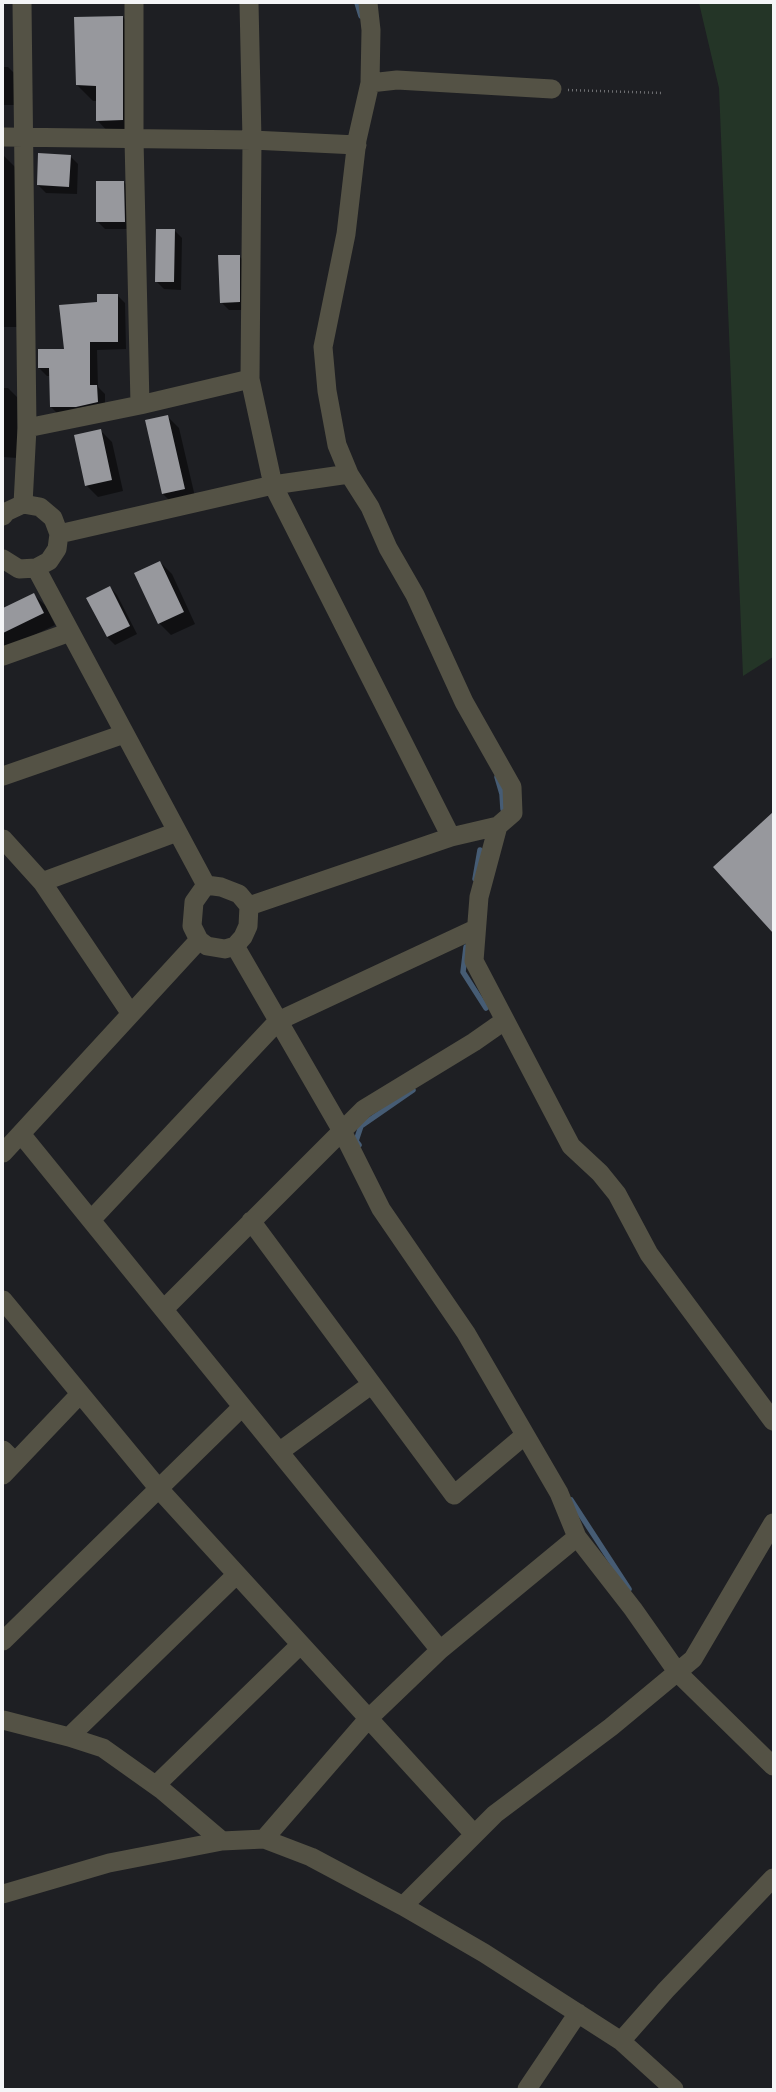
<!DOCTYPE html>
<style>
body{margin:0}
#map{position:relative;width:776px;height:2092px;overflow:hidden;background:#1e1f23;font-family:"IBM Plex Sans",sans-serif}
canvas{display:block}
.frame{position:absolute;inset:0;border:4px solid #f4f5f7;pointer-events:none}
</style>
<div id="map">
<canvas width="776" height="2092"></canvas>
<div class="frame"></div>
</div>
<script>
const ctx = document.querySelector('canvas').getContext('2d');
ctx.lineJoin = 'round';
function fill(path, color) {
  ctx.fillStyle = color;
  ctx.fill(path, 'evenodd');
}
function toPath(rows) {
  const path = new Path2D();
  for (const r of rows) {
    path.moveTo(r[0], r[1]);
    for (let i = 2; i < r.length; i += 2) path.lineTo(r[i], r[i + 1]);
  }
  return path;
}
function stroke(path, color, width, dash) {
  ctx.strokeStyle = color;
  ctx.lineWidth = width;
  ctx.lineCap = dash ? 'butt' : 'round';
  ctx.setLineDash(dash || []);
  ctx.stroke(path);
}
fill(toPath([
 [699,3,773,3,773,657,743,676,719,88]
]), '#243527');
fill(toPath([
 [123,17,138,33,138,135,112,136,97,120,97,101,93,101,77,85],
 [3,67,8,67,16,75,16,105,3,105],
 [3,155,19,171,22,327,3,327],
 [70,156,78,164,77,194,46,193,38,185],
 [124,182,131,190,132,229,105,229,97,221],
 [174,230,182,238,181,290,164,289,156,281],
 [239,256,247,264,247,310,229,310,221,302],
 [117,295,125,303,126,349,97,350,98,387,105,394,105,410,59,415,51,407,50,376,47,376,39,368,39,350,65,350,98,302],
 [3,388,8,388,17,397,17,458,3,457],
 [167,416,179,428,196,501,175,506,163,494],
 [100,430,112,442,123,491,98,497,86,485],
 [160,562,172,574,195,624,171,635,159,623],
 [110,587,117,595,137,634,115,645,107,637],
 [34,595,46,606,55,625,3,650,3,609]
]), '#0007');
stroke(toPath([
 [357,3,361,16],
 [497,777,502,794,503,809],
 [475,879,480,850],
 [466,947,463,972,486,1008],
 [359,1145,356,1141,361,1126,413,1090],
 [571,1500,629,1589]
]), '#465c74', 5.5);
fill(toPath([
 [123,16,123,120,96,121,96,86,76,85,74,17],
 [38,153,71,155,69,187,37,185],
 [96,181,124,181,125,222,96,222],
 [156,229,175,229,174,282,155,282],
 [218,255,240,255,240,302,220,303],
 [97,294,118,294,118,342,90,342,90,385,97,385,98,402,76,407,50,407,49,368,38,368,38,349,64,349,59,305,97,302],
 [168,415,185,489,162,494,145,420],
 [101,429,112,480,85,486,74,435],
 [160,561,184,612,158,624,134,573],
 [110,586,130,626,107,637,86,598],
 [34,593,44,613,3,633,3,608],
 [773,812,773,933,713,867]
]), '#97989d');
stroke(toPath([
 [568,90,662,93]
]), '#707174', 2.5, [1, 3]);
stroke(toPath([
 [22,3,27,428,23,504],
 [134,3,134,139,140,405],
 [368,3,371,30,370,83,357,140,346,234,323,347,327,391,337,445,349,474,370,507,388,548,415,595,464,702,512,787,513,813,498,826,451,837],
 [370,83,397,80,552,89],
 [3,137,252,140,357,145],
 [27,428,140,405,250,379],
 [3,516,6,512,23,504,40,507,53,518,59,534,57,549,49,561,36,568,19,569,3,559],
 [59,534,273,485,349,474],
 [36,568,206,885],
 [3,656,70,632],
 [3,776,124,734],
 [498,826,479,897,474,961,571,1146,600,1173,617,1194,649,1254,773,1421],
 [3,839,42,882,131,1014],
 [42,882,177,832],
 [206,885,221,887,239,894,249,906,451,837,273,485,250,379,252,140,249,3],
 [206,885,194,902,192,926,199,940,207,946,225,949,235,946,243,937,248,926,249,906],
 [235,946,342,1131,381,1209,466,1333,559,1493,577,1537],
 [21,1134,440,1650],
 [3,1153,199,940],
 [91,1220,278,1021,475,929],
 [251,1221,454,1495,525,1435],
 [3,1300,159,1489,474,1834],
 [164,1309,364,1109,474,1042,504,1021],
 [3,1450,15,1462],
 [279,1452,372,1384],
 [3,1475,80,1394],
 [3,1641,242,1407],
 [3,1720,69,1737,103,1748,162,1790,222,1841],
 [69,1737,236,1575],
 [156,1785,300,1645],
 [264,1839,368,1719,440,1650,577,1537,633,1609,678,1673,773,1766],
 [3,1894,109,1863,222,1841,264,1839,311,1857,403,1906,484,1953,621,2041,674,2089],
 [403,1906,495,1814,611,1727,693,1659,773,1523],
 [621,2041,666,1990,773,1878],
 [527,2089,578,2013]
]), '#545245', 19);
</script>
